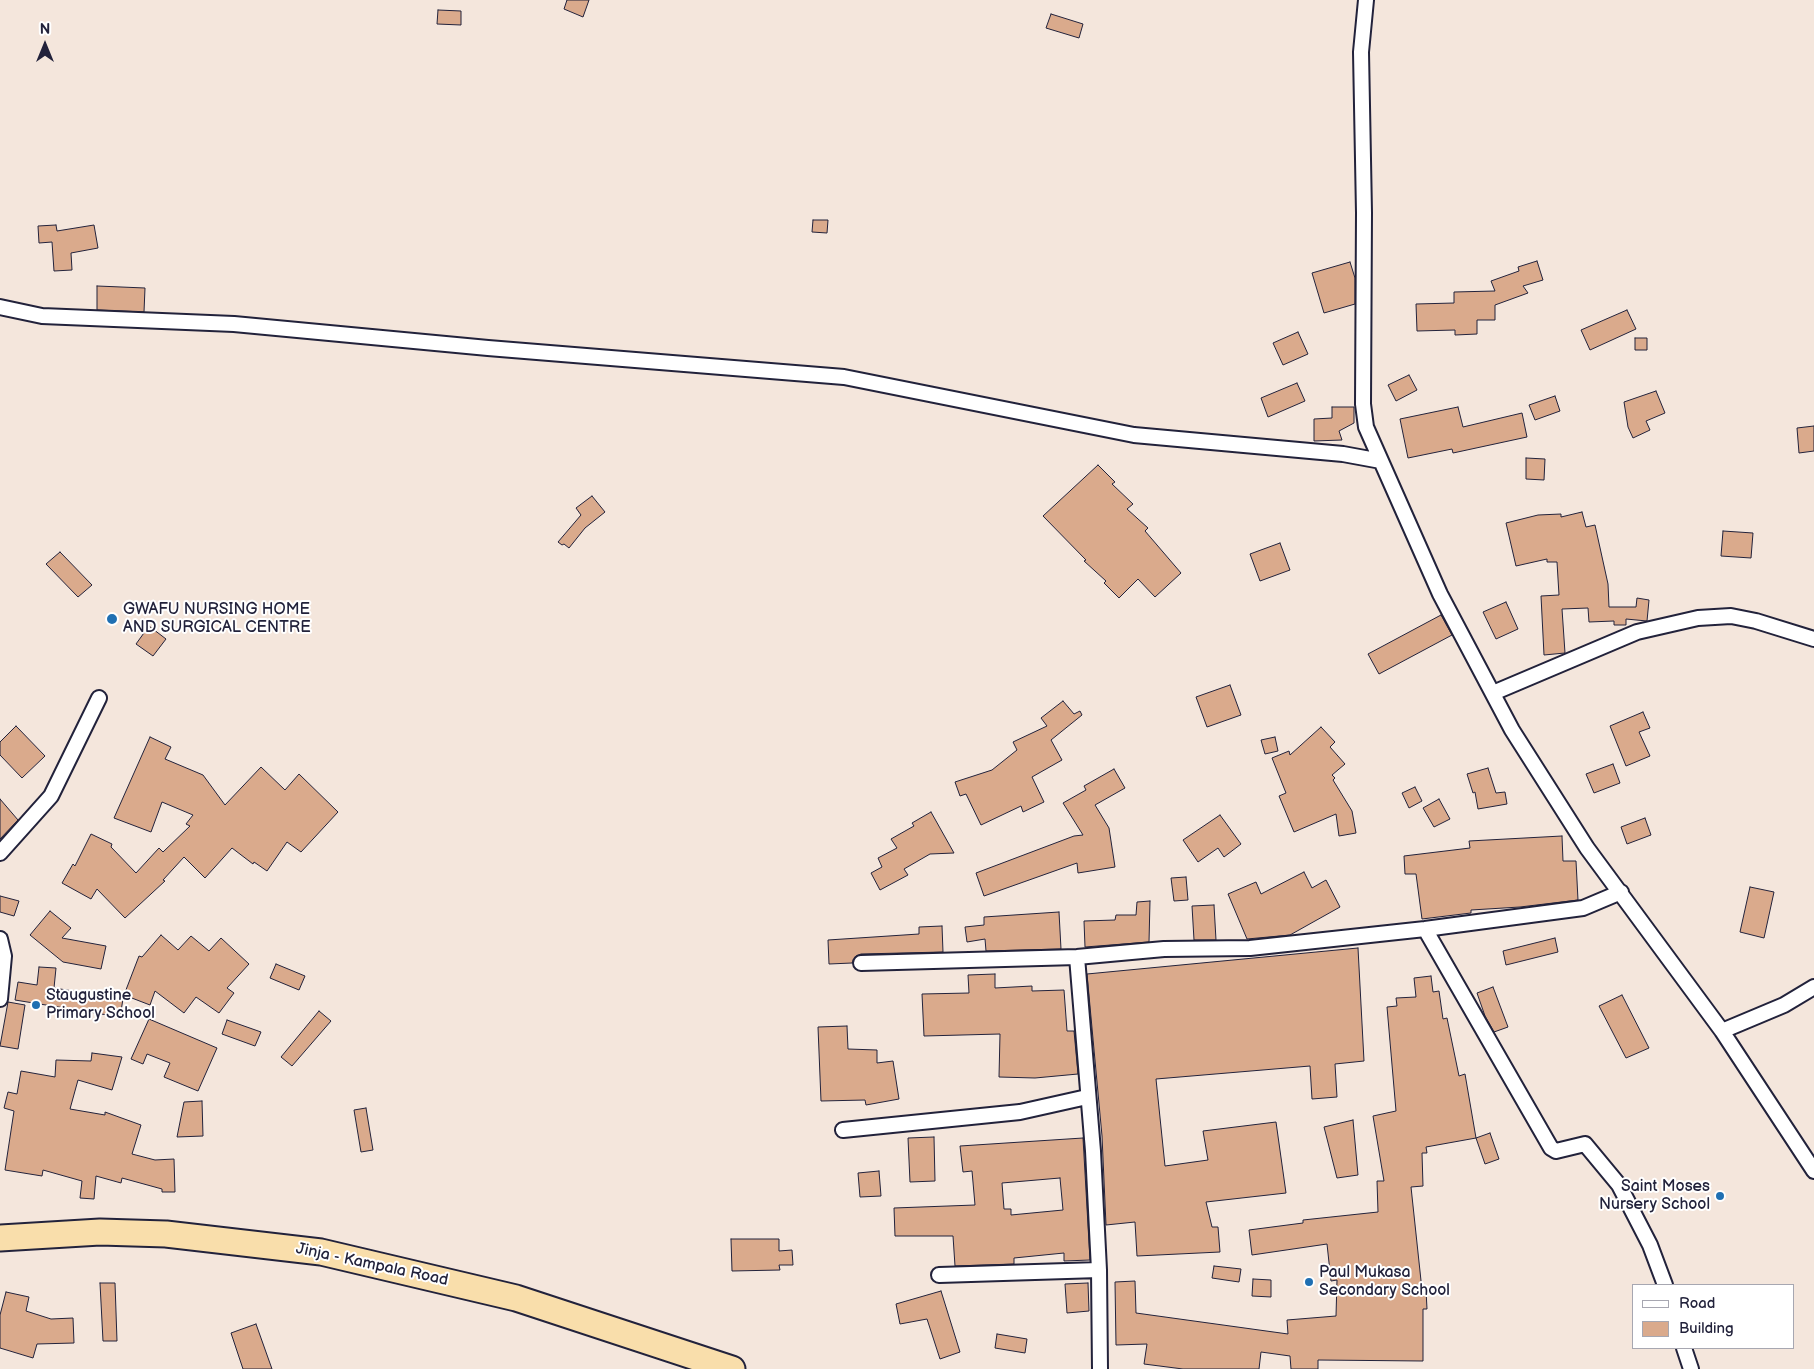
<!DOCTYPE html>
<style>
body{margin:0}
#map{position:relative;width:1814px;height:1369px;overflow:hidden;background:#f4e6dc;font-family:"Balsamiq Sans",sans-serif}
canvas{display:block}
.legend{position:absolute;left:1632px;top:1284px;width:162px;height:65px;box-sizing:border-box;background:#fff;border:1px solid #a7a7b1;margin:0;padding:6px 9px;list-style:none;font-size:15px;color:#22223b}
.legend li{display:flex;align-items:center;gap:10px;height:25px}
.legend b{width:25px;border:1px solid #a7a7b1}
.north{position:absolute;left:20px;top:20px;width:50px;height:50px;-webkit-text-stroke:4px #fff;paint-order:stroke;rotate:0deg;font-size:14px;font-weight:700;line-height:20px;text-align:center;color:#22223b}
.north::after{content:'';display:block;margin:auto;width:18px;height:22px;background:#22223b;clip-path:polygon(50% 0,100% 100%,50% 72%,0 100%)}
</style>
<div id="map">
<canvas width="1814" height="1369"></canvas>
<ul class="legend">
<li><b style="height:6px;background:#fff"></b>Road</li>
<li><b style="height:14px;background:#daaa8c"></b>Building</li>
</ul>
<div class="north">N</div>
</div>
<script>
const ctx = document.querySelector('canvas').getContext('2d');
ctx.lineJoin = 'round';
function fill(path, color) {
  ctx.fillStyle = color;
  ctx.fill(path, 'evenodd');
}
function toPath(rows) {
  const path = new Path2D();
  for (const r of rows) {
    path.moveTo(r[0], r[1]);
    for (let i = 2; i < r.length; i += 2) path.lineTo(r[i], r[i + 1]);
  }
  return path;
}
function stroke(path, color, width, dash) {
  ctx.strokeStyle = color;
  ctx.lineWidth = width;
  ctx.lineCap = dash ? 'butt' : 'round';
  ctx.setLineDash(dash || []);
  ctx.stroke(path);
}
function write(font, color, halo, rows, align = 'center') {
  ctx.font = font + ' "Balsamiq Sans",sans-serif';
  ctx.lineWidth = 4;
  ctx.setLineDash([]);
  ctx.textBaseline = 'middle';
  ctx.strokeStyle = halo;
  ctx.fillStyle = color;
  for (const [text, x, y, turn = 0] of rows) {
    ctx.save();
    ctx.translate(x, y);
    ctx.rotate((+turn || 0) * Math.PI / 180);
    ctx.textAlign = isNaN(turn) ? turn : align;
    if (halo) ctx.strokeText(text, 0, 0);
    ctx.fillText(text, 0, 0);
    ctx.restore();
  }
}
const building = toPath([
 [567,0,589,0,583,17,564,9,567,0],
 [438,10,461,11,461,25,437,24,438,10],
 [1051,14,1083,24,1079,38,1046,28,1051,14],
 [813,220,828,220,827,233,812,232,813,220],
 [56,225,57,231,94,225,98,248,71,253,72,270,54,271,52,242,39,243,38,226,56,225],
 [1537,261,1543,280,1523,286,1528,293,1495,305,1495,320,1477,320,1477,334,1455,335,1455,330,1417,331,1416,304,1454,303,1454,292,1495,291,1491,281,1519,271,1518,267,1537,261],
 [1350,262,1355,278,1355,304,1324,313,1312,273,1350,262],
 [97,286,145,288,144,312,97,310,97,286],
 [1627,310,1636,329,1590,350,1581,330,1627,310],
 [1298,332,1308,354,1283,365,1273,343,1298,332],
 [1635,338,1647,338,1647,350,1635,350,1635,338],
 [1409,375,1417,390,1396,401,1388,385,1409,375],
 [1297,383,1305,401,1268,417,1261,398,1297,383],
 [1656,391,1665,413,1646,421,1650,430,1633,438,1628,427,1624,402,1656,391],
 [1555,396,1560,411,1535,420,1529,405,1555,396],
 [1332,407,1354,407,1354,423,1339,431,1342,440,1314,441,1314,419,1332,418,1332,407],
 [1458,407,1463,427,1522,413,1527,437,1453,453,1452,449,1408,458,1400,419,1458,407],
 [1814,426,1814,451,1799,453,1797,428,1814,426],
 [1526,458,1545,459,1544,480,1526,479,1526,458],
 [1098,465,1115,482,1112,484,1133,504,1127,509,1148,528,1145,531,1181,573,1155,597,1138,579,1119,598,1104,583,1106,581,1084,561,1086,560,1043,516,1098,465],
 [592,496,605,512,585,528,569,548,564,544,562,545,558,542,581,515,576,508,592,496],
 [1582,512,1586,527,1595,525,1608,584,1609,607,1636,607,1637,598,1649,600,1647,621,1626,619,1626,625,1614,625,1614,621,1589,622,1588,608,1562,609,1565,653,1544,655,1541,596,1559,595,1557,562,1547,562,1547,559,1516,566,1506,523,1538,515,1561,514,1561,517,1582,512],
 [1723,531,1753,533,1751,558,1721,556,1723,531],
 [1280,543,1290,570,1260,581,1250,554,1280,543],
 [60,552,92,585,78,597,46,564,60,552],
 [1506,602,1518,629,1496,639,1483,612,1506,602],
 [1441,615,1452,635,1379,674,1368,654,1441,615],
 [149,626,166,639,153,656,136,644,149,626],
 [1230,685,1241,715,1207,727,1196,697,1230,685],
 [1063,701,1074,714,1080,711,1082,715,1051,740,1062,760,1032,777,1044,802,1023,812,1021,806,981,825,966,794,960,796,955,782,992,770,1017,750,1013,742,1047,726,1041,718,1063,701],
 [1643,712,1650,728,1639,732,1650,756,1626,766,1610,726,1643,712],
 [16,726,45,756,22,778,0,755,0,742,16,726],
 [1321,727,1335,742,1330,747,1345,764,1332,775,1335,778,1333,780,1352,811,1356,833,1339,836,1336,814,1294,832,1279,796,1286,793,1272,758,1289,751,1290,755,1321,727],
 [150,737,171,747,165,759,203,775,225,805,261,767,285,790,299,774,338,812,301,852,287,842,267,871,254,862,253,864,232,848,205,878,184,857,163,880,165,881,125,918,97,889,91,899,62,883,73,864,75,866,91,834,112,844,111,847,136,873,159,848,163,852,190,826,186,824,193,815,162,802,151,832,114,818,150,737],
 [1275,737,1278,751,1265,754,1261,740,1275,737],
 [1613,764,1620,783,1594,793,1586,774,1613,764],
 [1488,768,1496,793,1505,792,1507,804,1478,809,1475,792,1473,793,1467,774,1488,768],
 [1114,769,1125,788,1095,805,1109,828,1115,867,1078,873,1077,863,984,896,976,873,1074,836,1083,835,1063,803,1086,790,1084,786,1114,769],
 [1415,787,1422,801,1409,808,1402,793,1415,787],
 [0,799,18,820,0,839,0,799],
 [1439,799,1450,819,1434,827,1423,808,1439,799],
 [931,812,954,853,930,854,904,869,908,875,880,890,871,873,882,867,878,858,897,848,891,839,914,826,912,823,931,812],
 [1220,815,1241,844,1224,857,1218,848,1198,862,1183,840,1220,815],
 [1645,818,1651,835,1627,844,1621,827,1645,818],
 [1562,836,1563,861,1576,861,1578,900,1520,907,1471,910,1471,913,1422,919,1416,874,1405,874,1404,856,1470,848,1469,841,1562,836],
 [1304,872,1312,888,1326,880,1340,907,1290,935,1247,939,1228,894,1256,882,1261,894,1304,872],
 [1186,877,1188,900,1174,901,1171,878,1186,877],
 [1750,887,1774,892,1764,938,1740,932,1750,887],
 [0,896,19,901,14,916,0,912,0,896],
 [1150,901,1149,942,1085,947,1084,921,1115,920,1116,915,1136,915,1137,902,1150,901],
 [1214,905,1216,940,1194,940,1192,906,1214,905],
 [50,911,71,928,62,938,106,946,101,969,63,962,30,935,50,911],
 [1059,912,1061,949,986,951,985,939,967,942,965,927,984,925,984,917,1059,912],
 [942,926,943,952,861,954,856,956,852,963,829,964,828,940,919,934,919,927,942,926],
 [161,935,178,950,191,936,209,951,221,938,249,964,227,988,234,993,219,1013,196,997,184,1013,155,991,150,1005,124,995,139,956,142,957,161,935],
 [1555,938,1558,952,1506,965,1503,951,1555,938],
 [1358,948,1364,1061,1335,1064,1337,1097,1312,1099,1310,1066,1156,1079,1165,1166,1208,1160,1203,1131,1276,1122,1286,1193,1206,1202,1212,1227,1218,1227,1220,1252,1137,1256,1135,1222,1106,1225,1102,1136,1087,974,1358,948],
 [276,964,305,976,299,990,270,978,276,964],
 [39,967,56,968,54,988,123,999,120,1017,15,1000,18,982,37,985,39,967],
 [995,974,995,988,1032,986,1032,991,1064,990,1067,1031,1074,1031,1078,1074,1035,1078,999,1077,1000,1034,924,1036,922,994,969,993,968,975,995,974],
 [1431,976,1433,992,1439,991,1443,1019,1447,1018,1459,1076,1465,1074,1476,1138,1426,1147,1427,1153,1422,1153,1423,1186,1411,1187,1422,1290,1426,1290,1427,1309,1423,1309,1423,1361,1318,1360,1318,1369,1291,1369,1290,1356,1261,1352,1259,1369,1183,1369,1144,1364,1147,1344,1116,1345,1115,1282,1135,1281,1136,1313,1288,1334,1287,1320,1336,1316,1337,1280,1331,1281,1327,1244,1252,1255,1249,1230,1303,1223,1303,1220,1378,1212,1377,1181,1384,1181,1373,1116,1396,1111,1387,1007,1397,1006,1396,998,1416,997,1414,978,1431,976],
 [1493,987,1508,1027,1494,1032,1485,1016,1477,993,1493,987],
 [1622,995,1649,1048,1626,1058,1599,1006,1622,995],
 [8,1002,25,1005,18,1049,0,1046,8,1002],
 [319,1011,331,1021,292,1066,281,1057,319,1011],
 [149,1019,217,1048,198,1091,164,1077,170,1063,147,1054,143,1064,131,1059,149,1019],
 [227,1020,261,1032,255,1046,222,1034,227,1020],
 [847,1026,848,1049,877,1050,877,1063,893,1061,899,1099,866,1105,865,1100,821,1101,818,1027,847,1026],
 [92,1053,122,1057,112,1090,78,1080,70,1109,105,1115,105,1112,141,1125,132,1154,155,1160,174,1159,175,1192,162,1192,162,1189,122,1178,121,1183,96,1176,94,1199,80,1198,82,1181,43,1170,42,1176,5,1170,14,1111,4,1108,8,1092,17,1094,21,1071,55,1077,56,1060,91,1061,92,1053],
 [202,1101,203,1136,177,1137,184,1102,202,1101],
 [366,1108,373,1150,361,1152,354,1110,366,1108],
 [1353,1120,1358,1175,1337,1178,1324,1127,1353,1120],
 [1490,1133,1499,1159,1485,1164,1476,1138,1490,1133],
 [934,1137,935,1181,910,1182,908,1138,934,1137],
 [1083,1138,1090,1260,1064,1261,1064,1253,1014,1258,1014,1264,955,1266,953,1236,895,1236,894,1208,975,1205,972,1171,963,1172,960,1146,1083,1138],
 [1060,1178,1063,1210,1011,1215,1011,1209,1004,1209,1002,1183,1060,1178],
 [879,1171,881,1196,860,1197,858,1173,879,1171],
 [731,1239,779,1239,779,1251,792,1250,793,1265,779,1265,780,1270,732,1271,731,1239],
 [1214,1266,1241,1269,1239,1282,1212,1278,1214,1266],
 [1253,1279,1271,1280,1271,1297,1252,1296,1253,1279],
 [100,1283,115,1283,117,1341,103,1341,100,1283],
 [1088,1283,1089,1311,1067,1313,1065,1284,1088,1283],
 [941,1291,960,1352,940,1359,927,1319,900,1324,896,1304,941,1291],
 [6,1292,29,1297,26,1311,51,1319,73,1318,74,1343,37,1344,33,1358,0,1348,0,1315,6,1292],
 [256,1324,272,1369,243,1369,231,1333,256,1324],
 [997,1334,1027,1339,1025,1353,995,1348,997,1334]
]);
fill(building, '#daaa8c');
stroke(building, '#22223b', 1);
const street = toPath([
 [1366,0,1361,52,1364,213,1363,404,1366,427,1440,594,1512,730,1587,848,1722,1031,1814,1171],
 [0,307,42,316,234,324,488,348,844,377,1134,435,1343,454,1381,461],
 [1493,693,1637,632,1698,618,1731,616,1756,621,1814,639],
 [0,853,51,796,99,698],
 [1425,929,1551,1148,1556,1151,1585,1144,1619,1185,1650,1245,1665,1285],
 [0,939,4,956,0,999],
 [1077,957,1093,1151,1099,1270,1100,1369],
 [861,963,1077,957,1164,949,1250,948,1425,929,1583,908,1621,892],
 [1722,1031,1784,1005,1814,987],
 [843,1130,1020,1112,1087,1097],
 [939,1275,1099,1270],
 [1684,1348,1691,1369]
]);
const highway = toPath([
 [0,1238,100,1232,166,1234,321,1252,516,1298,732,1369]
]);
stroke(street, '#22223b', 18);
stroke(highway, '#22223b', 29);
stroke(street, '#fff', 14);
stroke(highway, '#f9deab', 25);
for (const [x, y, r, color] of [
 [112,619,6,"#1f6fb2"],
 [36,1005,5,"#1f6fb2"],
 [1720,1196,5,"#1f6fb2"],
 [1309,1282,5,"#1f6fb2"]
]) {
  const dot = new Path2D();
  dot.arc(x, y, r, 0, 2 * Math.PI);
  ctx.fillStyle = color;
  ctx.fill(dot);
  stroke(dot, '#fff', 2);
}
write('16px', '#22223b', '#fff', [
 ["GWAFU NURSING HOME",123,610],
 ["AND SURGICAL CENTRE",123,628],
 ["Staugustine",46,996],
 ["Primary School",46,1014],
 ["Saint Moses",1710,1187,"right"],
 ["Nursery School",1710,1205,"right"],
 ["Paul Mukasa",1319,1273],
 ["Secondary School",1319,1291]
], 'left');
write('16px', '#22223b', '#fff', [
 ["Jinja - Kampala Road",372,1265,12]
]);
</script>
